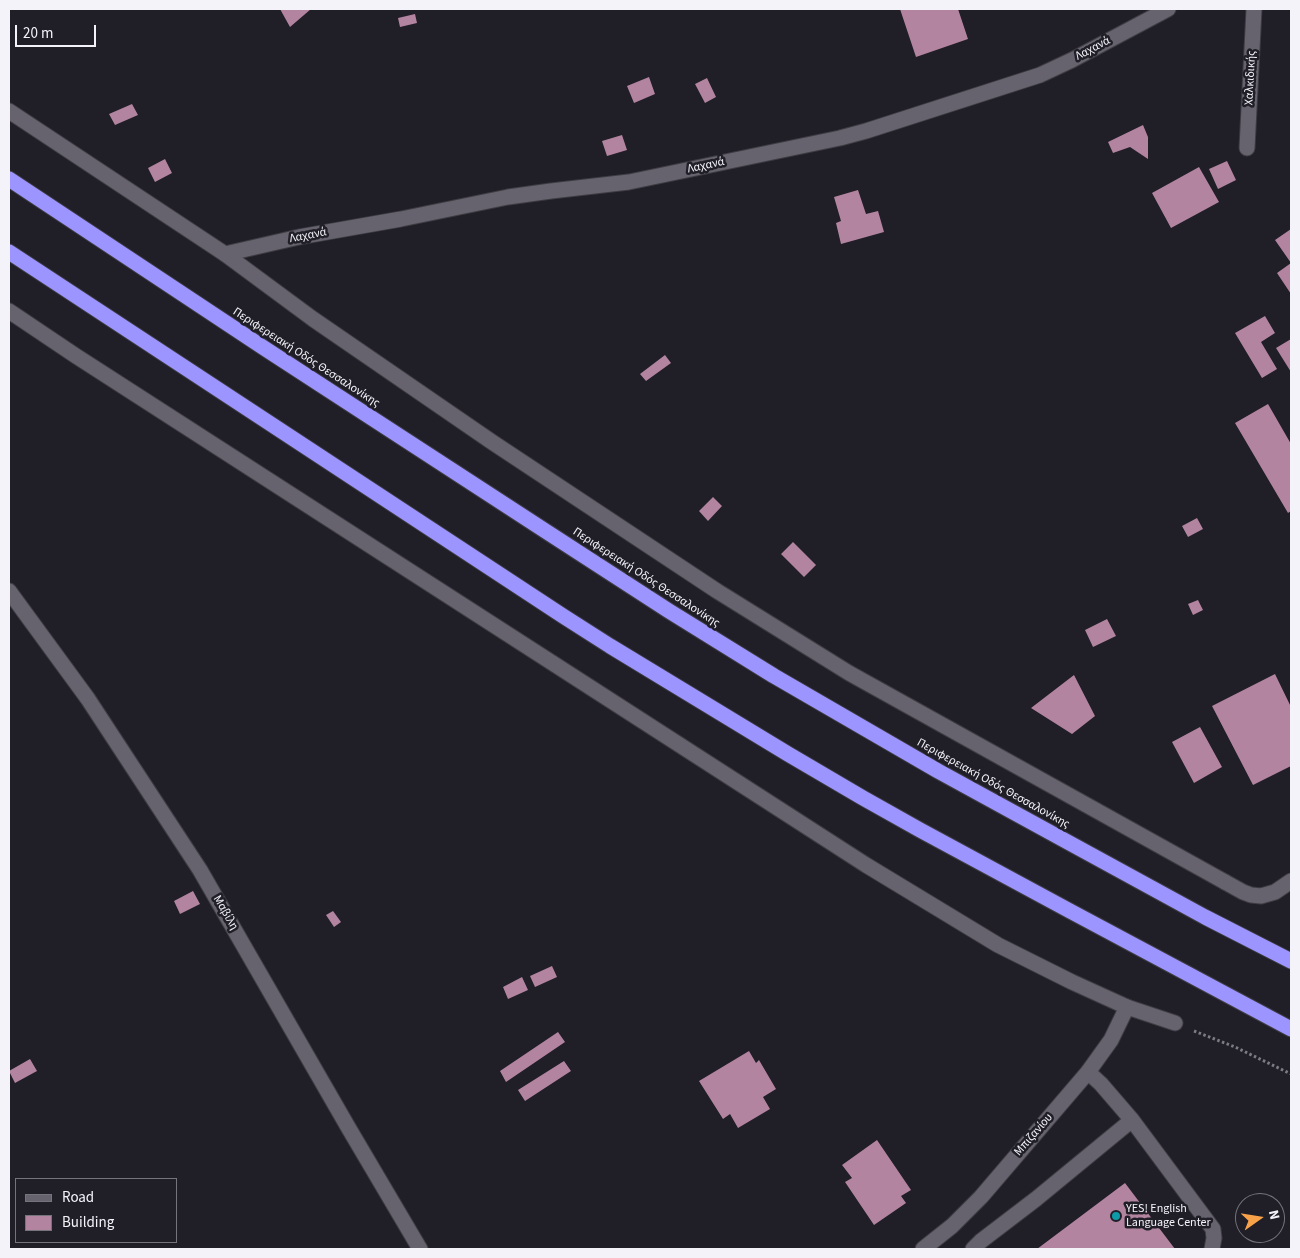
<!DOCTYPE html>
<meta charset="utf-8">
<style>
body{margin:0}
#map{position:relative;width:1300px;height:1258px;overflow:hidden;background:#201e27;font-family:"Source Sans 3",sans-serif}
canvas{display:block}
.frame{position:absolute;inset:0;border:10px solid #f5f3fa;pointer-events:none}
.legend{position:absolute;left:15px;top:1178px;width:162px;height:65px;box-sizing:border-box;background:#201e27;border:1px solid #75737b;margin:0;padding:6px 9px;list-style:none;font-size:15px;color:#f5f3fa}
.legend li{display:flex;align-items:center;gap:10px;height:25px}
.legend b{width:25px;border:1px solid #75737b}
.north{position:absolute;left:1235px;top:1193px;width:50px;height:50px;box-sizing:border-box;background:#201e27;border:1px solid #75737b;border-radius:50%;rotate:77deg;font-size:14px;font-weight:700;line-height:20px;text-align:center;color:#f5f3fa}
.north::after{content:'';display:block;margin:auto;width:18px;height:22px;background:#f7a149;clip-path:polygon(50% 0,100% 100%,50% 72%,0 100%)}
.scale{position:absolute;left:15px;top:25px;width:81px;height:22px;box-sizing:border-box;border:2px solid #f5f3fa;border-top:0;padding-left:6px;font-size:15px;line-height:18px;white-space:nowrap;color:#f5f3fa;-webkit-text-stroke:4px #201e27;paint-order:stroke}
</style>
<div id="map">
<canvas width="1300" height="1258"></canvas>
<div class="frame"></div>
<ul class="legend">
<li><b style="height:6px;background:#66636e"></b>Road</li>
<li><b style="height:14px;background:#b384a0"></b>Building</li>
</ul>
<div class="north">N</div>
<div class="scale">20 m</div>
</div>
<script>
const ctx = document.querySelector('canvas').getContext('2d');
ctx.lineJoin = 'round';
function fill(path, color) {
  ctx.fillStyle = color;
  ctx.fill(path, 'evenodd');
}
function toPath(rows) {
  const path = new Path2D();
  for (const r of rows) {
    path.moveTo(r[0], r[1]);
    for (let i = 2; i < r.length; i += 2) path.lineTo(r[i], r[i + 1]);
  }
  return path;
}
function stroke(path, color, width, dash) {
  ctx.strokeStyle = color;
  ctx.lineWidth = width;
  ctx.lineCap = dash ? 'butt' : 'round';
  ctx.setLineDash(dash || []);
  ctx.stroke(path);
}
function write(font, color, halo, rows, align = 'center') {
  ctx.font = font + ' "Source Sans 3",sans-serif';
  ctx.lineWidth = 5;
  ctx.setLineDash([]);
  ctx.textBaseline = 'middle';
  ctx.strokeStyle = halo;
  ctx.fillStyle = color;
  for (const [text, x, y, turn = 0] of rows) {
    ctx.save();
    ctx.translate(x, y);
    ctx.rotate((+turn || 0) * Math.PI / 180);
    ctx.textAlign = isNaN(turn) ? turn : align;
    if (halo) ctx.strokeText(text, 0, 0);
    ctx.fillText(text, 0, 0);
    ctx.restore();
  }
}
fill(toPath([
 [280,9,311,9,290,27],
 [900,9,958,9,968,39,916,57],
 [415,14,417,23,400,27,398,18],
 [649,77,655,94,634,103,627,86],
 [707,78,716,97,705,103,695,84],
 [132,104,138,115,115,125,109,114],
 [1143,125,1148,137,1148,159,1130,147,1113,153,1108,142],
 [622,135,627,150,607,156,602,141],
 [165,159,172,173,155,182,148,168],
 [1227,161,1236,180,1218,189,1209,169],
 [1199,167,1219,202,1171,228,1152,193],
 [858,190,866,214,878,211,884,232,841,244,836,223,841,221,834,197],
 [1291,229,1291,294,1277,273,1291,263,1275,240],
 [1265,316,1275,333,1261,342,1277,369,1262,378,1235,333],
 [1291,339,1291,372,1276,348],
 [665,355,671,363,646,381,640,374],
 [1268,404,1291,444,1291,511,1288,513,1235,423],
 [713,497,722,506,708,521,699,511],
 [1197,518,1203,529,1188,537,1182,526],
 [793,542,816,565,804,577,781,554],
 [1198,600,1203,610,1193,615,1188,604],
 [1107,619,1116,636,1093,647,1085,630],
 [1275,674,1291,707,1291,766,1253,785,1212,706],
 [1074,675,1095,716,1072,734,1031,708],
 [1200,727,1222,767,1194,783,1172,742],
 [193,891,200,904,180,914,174,901],
 [333,911,341,922,334,927,326,915],
 [552,966,557,977,535,987,530,976],
 [522,977,528,990,508,999,503,987],
 [558,1032,565,1042,506,1082,500,1071],
 [749,1051,756,1063,759,1060,776,1089,763,1097,770,1109,738,1128,730,1114,723,1119,699,1081],
 [30,1059,37,1071,15,1083,9,1071],
 [564,1061,571,1071,525,1101,518,1090],
 [877,1140,911,1190,901,1196,906,1203,874,1225,845,1182,852,1178,842,1165],
 [1125,1183,1175,1249,1037,1249]
]), '#b384a0');
const lane = toPath([
 [1088,1072,1101,1084,1132,1120,1213,1229,1214,1238,1212,1249],
 [973,1249,981,1241,1036,1199,1132,1120]
]);
const street = toPath([
 [1247,148,1254,9],
 [225,254,299,237,401,219,508,197,551,191,629,182,840,138,866,131,1040,75,1072,60,1168,9],
 [9,591,88,699,200,870,348,1127,420,1249],
 [1225,882,1243,892,1251,895,1261,896,1275,892,1291,881],
 [923,1249,952,1226,981,1197,1088,1072,1111,1040,1127,1007]
]);
const secondary = toPath([
 [9,111,225,254,313,319,492,442,717,591,849,673,1225,882],
 [9,311,76,356,866,865,998,945,1072,982,1127,1007,1175,1023]
]);
const highway = toPath([
 [9,179,264,348,547,532,669,611,774,676,938,771,1064,840,1205,917,1291,961],
 [9,252,563,616,610,646,788,754,863,798,920,830,1070,911,1291,1029]
]);
stroke(lane, '#3e3c43', 17);
stroke(street, '#3e3c43', 17);
stroke(secondary, '#3e3c43', 17);
stroke(highway, '#3e3c43', 17);
stroke(toPath([
 [1194,1031,1235,1047,1291,1074]
]), '#7c7a82', 3, [2.5, 2.5]);
stroke(lane, '#66636e', 15);
stroke(street, '#66636e', 15);
stroke(secondary, '#66636e', 15);
stroke(highway, '#9c94ff', 15);
for (const [x, y, r, color] of [
 [1116,1216,5,"#0f9aa8"]
]) {
  const dot = new Path2D();
  dot.arc(x, y, r, 0, 2 * Math.PI);
  ctx.fillStyle = color;
  ctx.fill(dot);
  stroke(dot, '#201e27', 2);
}
write('12px', '#f5f3fa', '#201e27', [
 ["Λαχανά",1093,49,-28],
 ["Χαλκιδικής",1251,78,-87],
 ["Λαχανά",706,166,-12],
 ["Λαχανά",308,236,-11],
 ["Περιφερειακή Οδός Θεσσαλονίκης",306,358,33],
 ["Περιφερειακή Οδός Θεσσαλονίκης",646,578,33],
 ["Περιφερειακή Οδός Θεσσαλονίκης",993,784,29],
 ["Μαβίλη",225,913,60],
 ["Μπιζανίου",1034,1135,-49]
]);
write('12px', '#f5f3fa', '#201e27', [
 ["YES! English",1126,1209],
 ["Language Center",1126,1223]
], 'left');
</script>
